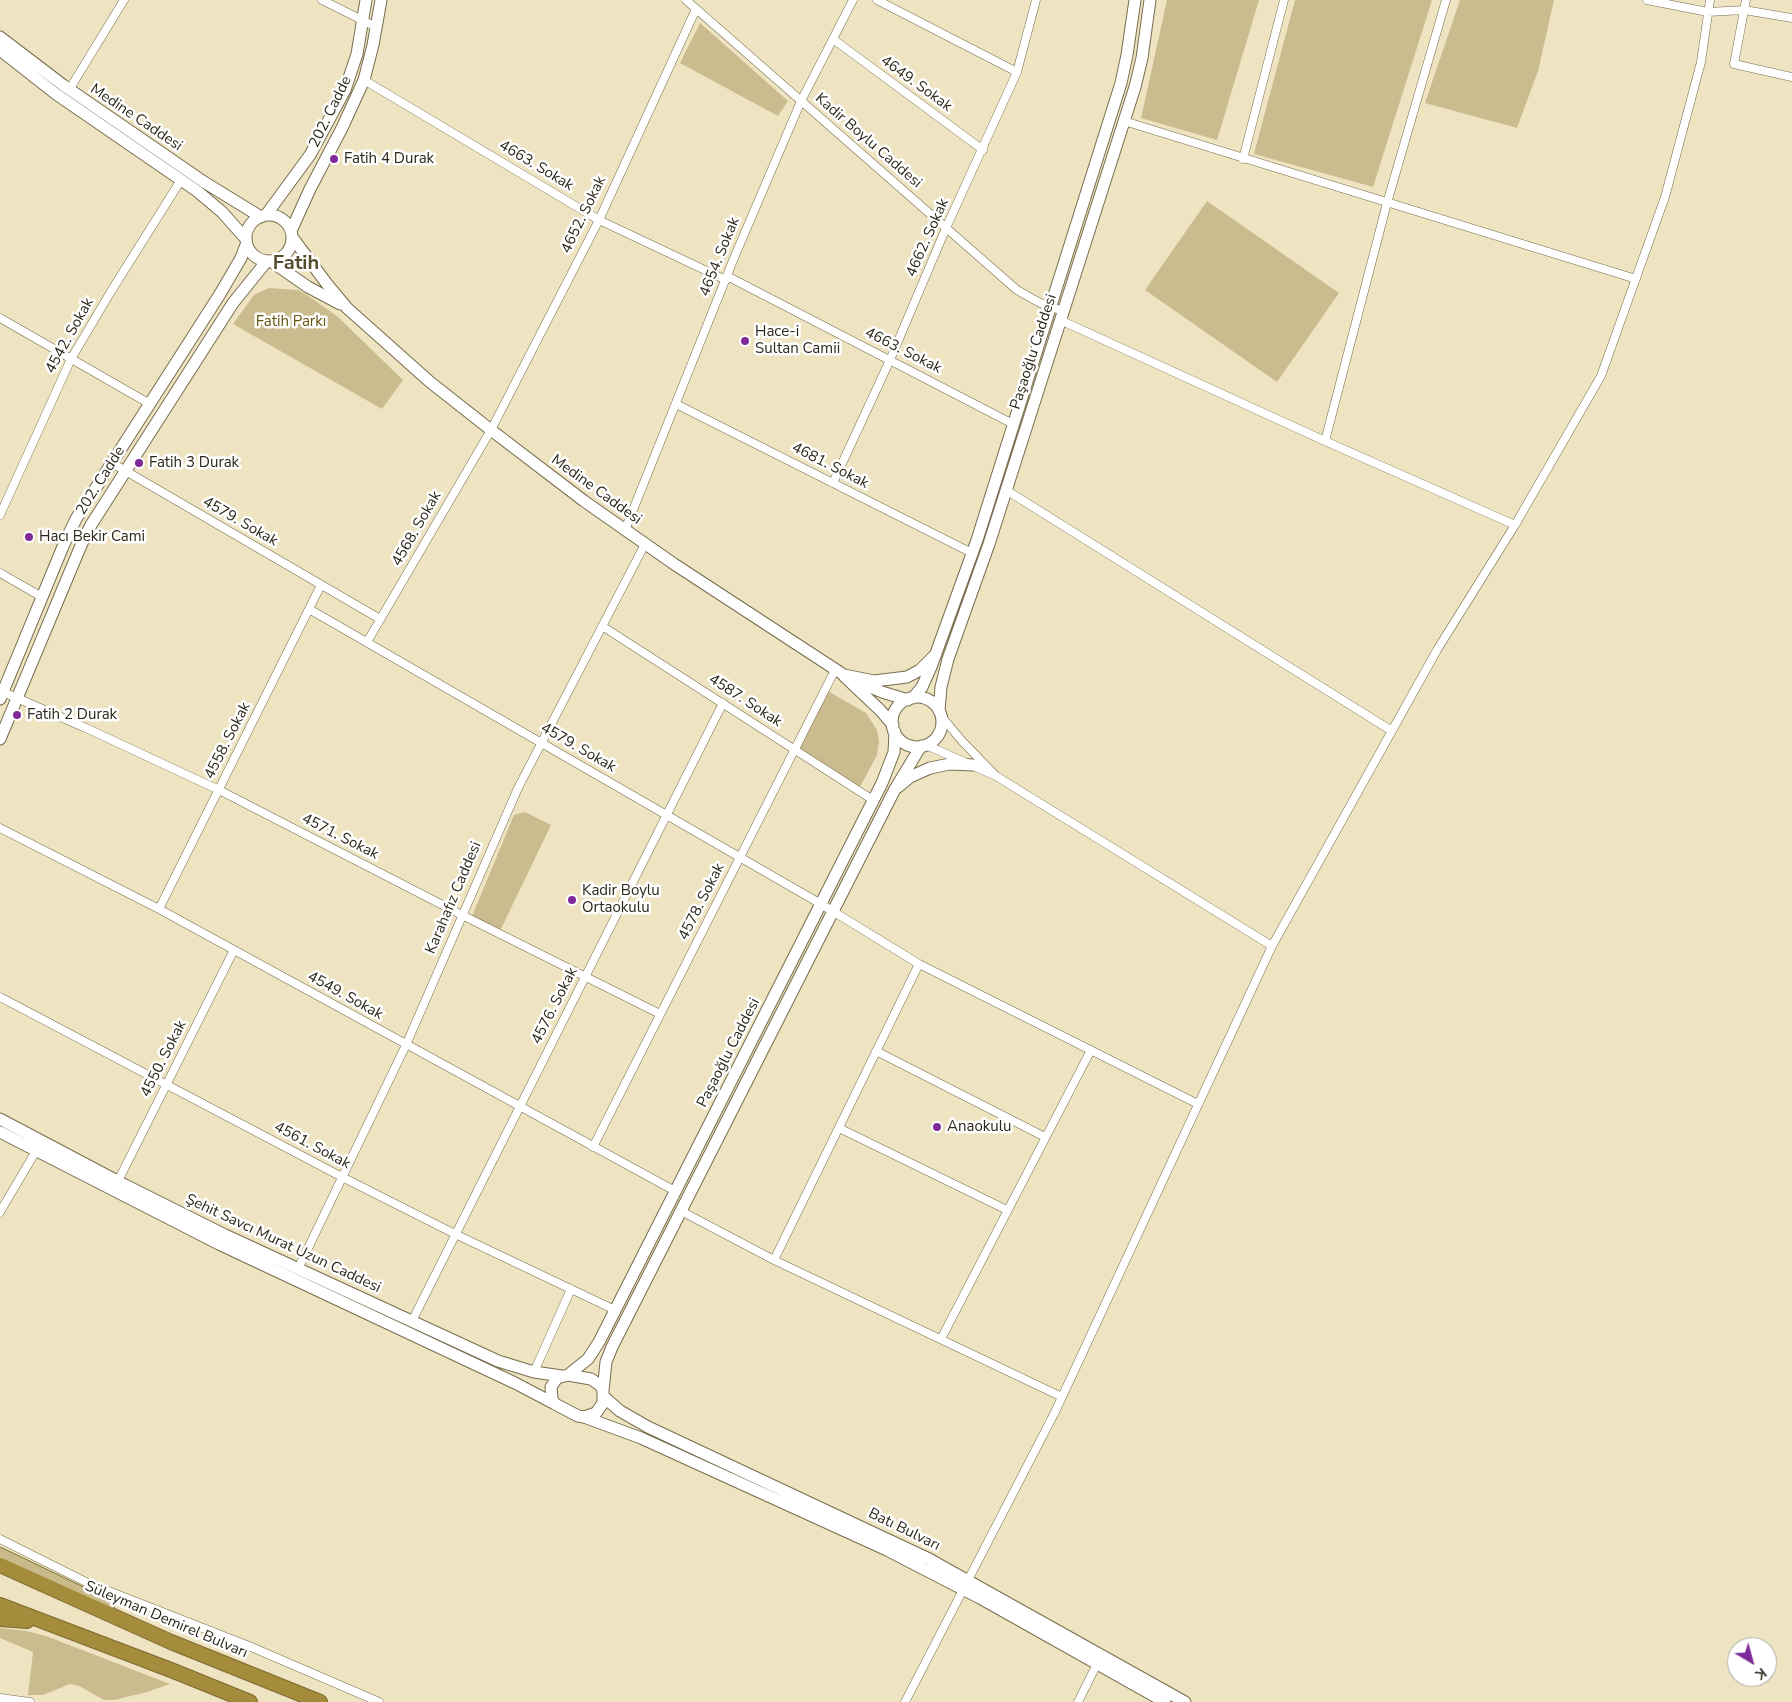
<!DOCTYPE html>
<meta charset="utf-8">
<style>
body{margin:0}
#map{position:relative;width:1792px;height:1702px;overflow:hidden;background:#efe4c1;font-family:"Nunito Sans",sans-serif}
canvas{display:block}
.north{position:absolute;left:1727px;top:1637px;width:50px;height:50px;box-sizing:border-box;background:#fff;border:1px solid #aba9a3;border-radius:50%;rotate:143deg;font-size:14px;font-weight:700;line-height:20px;text-align:center;color:#2c281a}
.north::after{content:'';display:block;margin:auto;width:18px;height:22px;background:#7e2a99;clip-path:polygon(50% 0,100% 100%,50% 72%,0 100%)}
</style>
<div id="map">
<canvas width="1792" height="1702"></canvas>
<div class="north">K</div>
</div>
<script>
const ctx = document.querySelector('canvas').getContext('2d');
ctx.lineJoin = 'round';
function fill(path, color) {
  ctx.fillStyle = color;
  ctx.fill(path, 'evenodd');
}
function toPath(rows) {
  const path = new Path2D();
  for (const r of rows) {
    if (r.length === 3) {
      path.moveTo(r[0] + r[2], r[1]);
      path.arc(r[0], r[1], r[2], 0, 2 * Math.PI);
      continue;
    }
    path.moveTo(r[0], r[1]);
    for (let i = 2; i < r.length; i += 2) path.lineTo(r[i], r[i + 1]);
  }
  return path;
}
function stroke(path, color, width, dash) {
  ctx.strokeStyle = color;
  ctx.lineWidth = width;
  ctx.lineCap = dash ? 'butt' : 'round';
  ctx.setLineDash(dash || []);
  ctx.stroke(path);
}
function write(font, color, halo, rows, align = 'center') {
  ctx.font = font + ' "Nunito Sans",sans-serif';
  ctx.lineWidth = 5;
  ctx.setLineDash([]);
  ctx.textBaseline = 'middle';
  ctx.strokeStyle = halo;
  ctx.fillStyle = color;
  for (const [text, x, y, turn = 0] of rows) {
    ctx.save();
    ctx.translate(x, y);
    ctx.rotate((+turn || 0) * Math.PI / 180);
    ctx.textAlign = isNaN(turn) ? turn : align;
    if (halo) ctx.strokeText(text, 0, 0);
    ctx.fillText(text, 0, 0);
    ctx.restore();
  }
}
fill(toPath([
 [1167,0,1259,0,1217,140,1141,118],
 [1295,0,1432,0,1373,187,1254,154],
 [1460,0,1554,0,1538,71,1517,128,1425,103],
 [700,23,788,101,778,116,680,63],
 [1207,201,1339,293,1277,382,1145,290],
 [269,288,298,290,307,295,338,317,403,380,382,409,233,324,254,295],
 [826,690,866,713,877,730,879,741,877,755,860,787,798,747],
 [525,812,551,825,500,931,470,921,514,815],
 [0,1628,26,1631,46,1636,170,1684,147,1692,114,1700,104,1700,79,1686,70,1684,43,1695,28,1695,33,1652,0,1638]
]), '#cbbc8f');
const street = toPath([
 [322,0,376,27],
 [686,0,1017,290,1040,303,1063,311],
 [877,0,1017,72],
 [1647,0,1708,12,1744,10,1792,18],
 [1746,0,1734,64,1792,77],
 [833,39,983,150],
 [364,80,599,220,726,280],
 [69,90,124,0],
 [1124,121,1636,279],
 [1243,159,1284,0],
 [727,276,1013,424],
 [0,318,150,404],
 [1060,320,1325,441,1515,525],
 [676,404,972,553],
 [1325,441,1387,203,1446,0],
 [112,463,380,619],
 [833,483,890,360,946,228,1017,72,1036,0],
 [1006,490,1392,731],
 [0,515,71,359,110,293,181,180],
 [625,530,734,258,801,101,853,0],
 [0,573,42,597],
 [309,609,821,904,919,964,1198,1104],
 [602,626,873,800],
 [367,642,491,430,599,220,696,9],
 [3,692,86,728,219,790,462,915,660,1014],
 [926,745,996,776,962,741,941,716],
 [996,776,1272,946],
 [0,828,159,909,675,1191],
 [159,909,321,585],
 [0,997,342,1177,455,1234,615,1310],
 [876,1051,1045,1137],
 [839,1128,1007,1210],
 [593,1147,835,670],
 [118,1181,234,950],
 [681,1211,774,1260,1062,1397],
 [0,1212,36,1151],
 [774,1260,919,964],
 [298,1269,406,1045,518,788,645,544],
 [412,1321,723,703],
 [941,1339,1091,1050],
 [534,1372,571,1289],
 [0,1539,88,1583,249,1646,379,1702],
 [0,1698,30,1702],
 [905,1702,1055,1412,1272,946,1437,650,1515,525,1601,376,1665,197,1701,62,1710,0],
 [1078,1702,1097,1664]
]);
const secondary = toPath([
 [0,37,63,85,204,182,261,217],
 [0,50,56,94,197,191,222,212,246,239],
 [269,238,23],
 [266,215,310,155,345,90,357,54,366,0],
 [291,231,310,189,342,128,364,80,373,45,381,0],
 [292,237,327,284,347,308,430,382,491,430,584,501,674,564,844,675,874,681,907,677,920,670,936,654],
 [272,262,308,287,340,304],
 [844,676,880,710,893,725],
 [860,683,882,692,908,700],
 [917,722,25],
 [913,698,922,687,931,667,977,540,1121,83,1127,55,1135,0],
 [0,699,64,544,76,519,220,294,241,258,246,245],
 [939,711,941,687,948,659,989,544,1135,87,1142,58,1150,0],
 [0,739,82,543,91,525,233,303,266,262],
 [898,787,910,777,930,768,950,764,973,765],
 [0,1119,125,1185,225,1235,498,1361,534,1372,562,1376],
 [0,1132,219,1244,515,1383,555,1404],
 [568,1375,588,1359,599,1342,882,783,894,752,895,732],
 [568,1375,591,1379,601,1386,603,1391,603,1403,596,1413,584,1417,578,1416,555,1404,552,1399,551,1387,557,1378,568,1375],
 [603,1391,606,1362,612,1347,895,789,921,746],
 [604,1397,620,1411,648,1427,929,1559,1185,1702],
 [584,1417,641,1438,887,1550,980,1598,1165,1702]
]);
const primary = toPath([
 [0,1554,108,1606]
]);
const highway = toPath([
 [0,1565,171,1642,320,1702],
 [0,1605,171,1670,250,1702],
 [0,1619,27,1621]
]);
stroke(street, '#776c4d', 9);
stroke(secondary, '#776c4d', 13);
stroke(primary, '#7b6930', 14);
stroke(highway, '#7b6930', 16);
stroke(street, '#fff', 8);
stroke(secondary, '#fff', 11);
stroke(primary, '#c9ba8a', 12);
stroke(highway, '#a58c3c', 14);
for (const [x, y, r, color] of [
 [334,159,5,"#7e2a99"],
 [745,341,5,"#7e2a99"],
 [139,463,5,"#7e2a99"],
 [29,537,5,"#7e2a99"],
 [17,715,5,"#7e2a99"],
 [572,900,5,"#7e2a99"],
 [937,1127,5,"#7e2a99"]
]) {
  const dot = new Path2D();
  dot.arc(x, y, r, 0, 2 * Math.PI);
  ctx.fillStyle = color;
  ctx.fill(dot);
  stroke(dot, '#fff', 2);
}
write('15px', '#2c281a', '#fff', [
 ["4649. Sokak",916,84,36],
 ["202. Cadde",331,112,-64],
 ["Medine Caddesi",136,118,34],
 ["Kadir Boylu Caddesi",868,141,41],
 ["4663. Sokak",536,166,31],
 ["4652. Sokak",584,215,-64],
 ["4662. Sokak",928,238,-66],
 ["4654. Sokak",720,257,-68],
 ["4542. Sokak",70,336,-61],
 ["4663. Sokak",903,351,27],
 ["Paşaoğlu Caddesi",1034,352,-72],
 ["4681. Sokak",830,466,27],
 ["202. Cadde",101,481,-58],
 ["Medine Caddesi",596,490,36],
 ["4579. Sokak",240,522,30],
 ["4568. Sokak",417,529,-60],
 ["4587. Sokak",745,701,33],
 ["4558. Sokak",228,741,-63],
 ["4579. Sokak",578,748,30],
 ["4571. Sokak",340,837,27],
 ["Karahafız Caddesi",454,898,-67],
 ["4578. Sokak",702,902,-63],
 ["4549. Sokak",345,996,29],
 ["4576. Sokak",555,1006,-63],
 ["Paşaoğlu Caddesi",729,1053,-63],
 ["4550. Sokak",164,1059,-63],
 ["4561. Sokak",312,1146,28],
 ["Şehit Savcı Murat Uzun Caddesi",283,1244,25],
 ["Batı Bulvarı",904,1530,26],
 ["Süleyman Demirel Bulvarı",166,1620,23]
]);
write('15px', '#2c281a', '#fff', [
 ["Fatih 4 Durak",344,159],
 ["Hace-i",755,332],
 ["Sultan Camii",755,349],
 ["Fatih 3 Durak",149,463],
 ["Hacı Bekir Cami",39,537],
 ["Fatih 2 Durak",27,715],
 ["Kadir Boylu",582,891],
 ["Ortaokulu",582,908],
 ["Anaokulu",947,1127]
], 'left');
write('15px', '#68540c', '#fff', [
 ["Fatih Parkı",291,322]
]);
write('bold 20px', '#554b2d', '#fff', [
 ["Fatih",296,264]
]);
</script>
